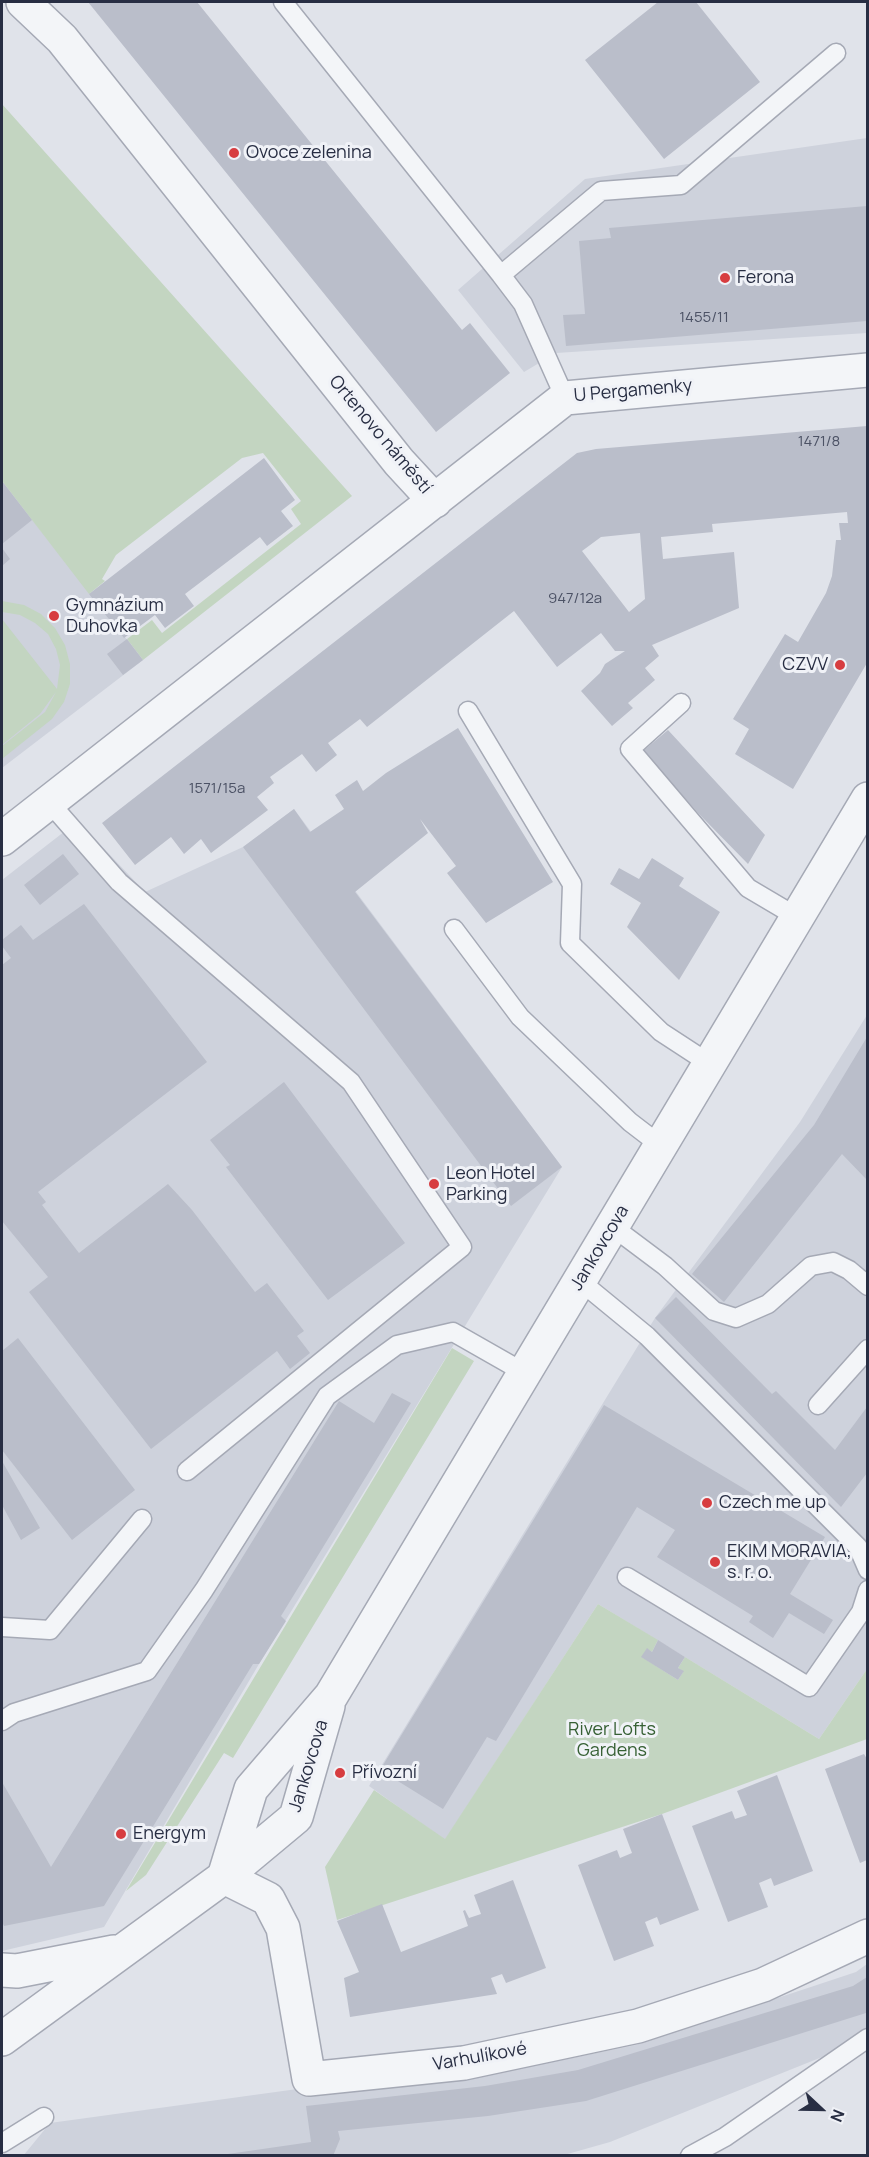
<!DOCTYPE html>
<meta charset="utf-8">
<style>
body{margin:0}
#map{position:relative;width:869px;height:2157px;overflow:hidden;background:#e0e3ea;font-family:Manrope,sans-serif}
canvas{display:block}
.frame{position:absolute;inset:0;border:3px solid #282e43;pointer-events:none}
.north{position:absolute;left:791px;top:2079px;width:60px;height:60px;-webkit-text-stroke:4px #f0f2f7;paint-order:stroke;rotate:112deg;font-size:16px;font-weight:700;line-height:24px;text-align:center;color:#282e43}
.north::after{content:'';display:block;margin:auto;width:21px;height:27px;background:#282e43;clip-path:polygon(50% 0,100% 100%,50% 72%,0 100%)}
</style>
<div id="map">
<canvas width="869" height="2157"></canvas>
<div class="frame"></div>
<div class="north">N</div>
</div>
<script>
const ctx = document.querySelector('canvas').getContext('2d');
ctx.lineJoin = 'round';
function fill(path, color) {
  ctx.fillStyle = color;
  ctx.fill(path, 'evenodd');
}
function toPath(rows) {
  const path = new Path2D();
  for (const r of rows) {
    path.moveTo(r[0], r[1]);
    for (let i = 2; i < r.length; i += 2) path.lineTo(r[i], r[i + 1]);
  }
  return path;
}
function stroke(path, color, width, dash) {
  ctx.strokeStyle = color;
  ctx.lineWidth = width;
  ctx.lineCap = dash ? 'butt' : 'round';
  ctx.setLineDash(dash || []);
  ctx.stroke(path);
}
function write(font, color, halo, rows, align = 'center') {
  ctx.font = font + ' Manrope,sans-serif';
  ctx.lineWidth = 6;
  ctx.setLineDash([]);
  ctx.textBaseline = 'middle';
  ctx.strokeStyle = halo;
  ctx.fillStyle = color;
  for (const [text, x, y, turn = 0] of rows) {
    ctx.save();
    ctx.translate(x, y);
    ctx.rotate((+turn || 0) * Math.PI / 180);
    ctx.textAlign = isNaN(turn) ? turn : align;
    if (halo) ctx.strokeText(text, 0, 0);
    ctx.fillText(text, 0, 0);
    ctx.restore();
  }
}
fill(toPath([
 [867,138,867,333,556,353,524,372,458,290,585,179],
 [2,481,143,660,2,768],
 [294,809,562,1167,259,1664,104,1927,2,1951,2,880,78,821,145,892,243,847],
 [867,1015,867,1669,819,1739,598,1604,445,1840,369,1786,655,1318,800,1122],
 [867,1964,867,2039,610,2142,564,2155,23,2156,50,2123,312,2087,468,2079,636,2045,856,1972]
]), '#ced2dc');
fill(toPath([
 [2,104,352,496,143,660,127,639,152,620,162,633,301,524,291,509,301,501,263,453,242,458,116,555,102,579,105,581,89,594,2,481],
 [2,601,24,605,41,614,55,628,65,645,70,664,70,684,64,702,52,719,2,759,2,746,45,712,56,692,40,714,2,745,2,619,57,689,60,665,56,649,48,634,35,623,20,615,2,612],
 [452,1348,474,1361,233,1758,224,1753,146,1875,126,1891],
 [598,1604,658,1640,652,1652,647,1649,642,1657,678,1680,683,1672,678,1668,685,1657,819,1739,867,1669,867,1739,662,1814,337,1920,325,1867,374,1790,445,1839]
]), '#c3d5c1');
fill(toPath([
 [88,2,197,2,462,330,470,323,510,373,436,432],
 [658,2,696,2,760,82,664,159,585,60],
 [867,206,867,321,566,346,563,315,585,314,579,241,611,238,609,228],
 [867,426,867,663,793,789,735,754,749,729,733,719,785,634,798,642,826,593,832,576,836,540,841,540,839,523,848,523,847,512,712,524,713,532,661,537,663,559,734,552,739,608,652,645,659,656,645,668,655,680,628,703,633,708,612,726,581,691,600,673,605,664,625,651,615,651,601,633,557,667,514,611,367,727,360,719,328,743,337,755,316,772,302,754,270,777,274,783,257,797,268,810,211,853,201,839,184,854,171,837,135,865,102,823,577,453,596,449],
 [640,533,645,599,629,612,582,551,601,537],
 [264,458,295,500,281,511,293,526,267,546,260,537,185,594,194,606,165,628,155,615,124,638,89,594],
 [2,481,32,520,2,544],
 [2,548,10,559,2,566],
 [127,639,143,660,123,675,107,654],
 [458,728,553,882,486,923,447,873,456,866,420,819,428,833,355,892,562,1167,511,1206,243,847,294,809,310,832,344,809,335,795,357,780,363,791,386,773],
 [668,730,765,835,748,864,699,814,643,751],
 [63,854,79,874,40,905,24,885],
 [652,858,684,878,679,886,720,912,679,980,627,927,641,903,610,884,619,868,639,879],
 [84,904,207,1062,38,1192,46,1202,42,1205,79,1253,168,1184,192,1210,255,1292,267,1283,304,1331,297,1336,310,1353,290,1369,277,1351,151,1449,29,1292,48,1277,2,1221,2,965,11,958,2,946,2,940,21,925,33,940],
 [867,1037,867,1180,842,1154,724,1302,692,1274,814,1125],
 [284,1082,405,1243,328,1300,226,1167,230,1165,210,1140],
 [676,1297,772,1394,776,1391,835,1450,867,1407,867,1473,841,1507,655,1318],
 [18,1338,135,1490,72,1540,2,1450,2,1351],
 [392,1393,411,1403,281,1616,286,1621,259,1664,253,1664,104,1906,4,1926,2,1922,2,1782,51,1867,339,1401,374,1423],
 [604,1405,825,1537,790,1594,833,1620,824,1634,789,1613,773,1638,749,1622,753,1616,657,1557,675,1530,637,1507,496,1741,487,1737,443,1809,380,1770],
 [2,1461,40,1528,21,1540,2,1505],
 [658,1640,685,1657,678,1668,684,1671,678,1680,641,1657,647,1648,652,1652],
 [864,1754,867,1759,867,1860,860,1863,825,1769],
 [777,1775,813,1871,774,1886,771,1878,759,1883,768,1907,728,1922,692,1826,732,1811,735,1819,747,1815,737,1791],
 [662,1814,699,1910,660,1925,657,1917,645,1922,654,1946,614,1961,578,1865,617,1850,620,1858,632,1853,623,1829],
 [513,1880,546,1968,506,1983,502,1974,491,1978,497,1994,350,2017,344,1978,359,1972,337,1921,382,1904,401,1952,468,1926,463,1911,465,1910,469,1918,481,1914,474,1895],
 [867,1977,866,2013,586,2101,488,2116,338,2131,340,2139,333,2156,214,2156,311,2142,306,2106,485,2086,578,2070,853,1986]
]), '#babeca');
const service = toPath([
 [283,2,501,275],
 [565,398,523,304,501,275,601,191,681,185,836,53],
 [681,703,630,749,748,888,797,917],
 [468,711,572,884,570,943,661,1032,710,1064],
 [49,802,119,882,351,1082,462,1247,187,1471],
 [454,929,520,1017,630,1122,660,1145],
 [613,1227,665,1266,714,1311,736,1318,768,1304,811,1266,833,1262,849,1270,868,1286],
 [580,1281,647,1336,858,1547,868,1570],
 [818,1405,868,1349],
 [627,1577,809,1687,861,1612,868,1590],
 [2,1627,50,1630,142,1519],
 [2,1721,14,1713,147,1671,204,1590,327,1396,397,1345,453,1332,525,1373],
 [2,2143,44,2117],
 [690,2156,725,2137,868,2038]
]);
const minor = toPath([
 [23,2,62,39,399,462,435,501],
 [2,839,565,398,868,370],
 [224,1877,251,1789,331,1696,868,799],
 [224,1877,268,1899,283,1928,309,2079,464,2063,638,2026,763,1985,868,1936],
 [2,1970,17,1971,114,1952],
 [2,2039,224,1877,296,1817,328,1706]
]);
stroke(service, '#a5a9b5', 21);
stroke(minor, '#a5a9b5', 36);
stroke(service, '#f3f5f8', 18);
stroke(minor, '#f3f5f8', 33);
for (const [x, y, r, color] of [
 [234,153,6,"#d73d40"],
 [725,278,6,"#d73d40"],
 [54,616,6,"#d73d40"],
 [840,665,6,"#d73d40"],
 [434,1184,6,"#d73d40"],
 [707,1503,6,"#d73d40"],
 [715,1562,6,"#d73d40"],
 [340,1773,6,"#d73d40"],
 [121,1834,6,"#d73d40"]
]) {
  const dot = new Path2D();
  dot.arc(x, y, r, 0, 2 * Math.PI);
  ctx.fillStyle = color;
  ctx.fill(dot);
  stroke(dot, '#f0f2f7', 2);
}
write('15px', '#4c5265', null, [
 ["1455/11",704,318],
 ["1471/8",819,442],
 ["947/12a",575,599],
 ["1571/15a",217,789]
]);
write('18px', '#282e43', '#f0f2f7', [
 ["Ovoce zelenina",246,153],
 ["Ferona",737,278],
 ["Gymnázium",66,606],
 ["Duhovka",66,627],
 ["CZVV",828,665,"right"],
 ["Leon Hotel",446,1174],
 ["Parking",446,1195],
 ["Czech me up",719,1503],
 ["EKIM MORAVIA,",727,1552],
 ["s. r. o.",727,1573],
 ["Přívozní",352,1773],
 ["Energym",133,1834]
], 'left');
write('18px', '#282e43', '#f0f2f7', [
 ["U Pergamenky",633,391,-5],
 ["Ortenovo náměstí",380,435,50],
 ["Jankovcova",600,1248,-59],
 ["Jankovcova",309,1766,-73],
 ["Varhulíkové",480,2057,-10]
]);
write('18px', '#366034', '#f0f2f7', [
 ["River Lofts",612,1730],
 ["Gardens",612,1751]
]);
</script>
